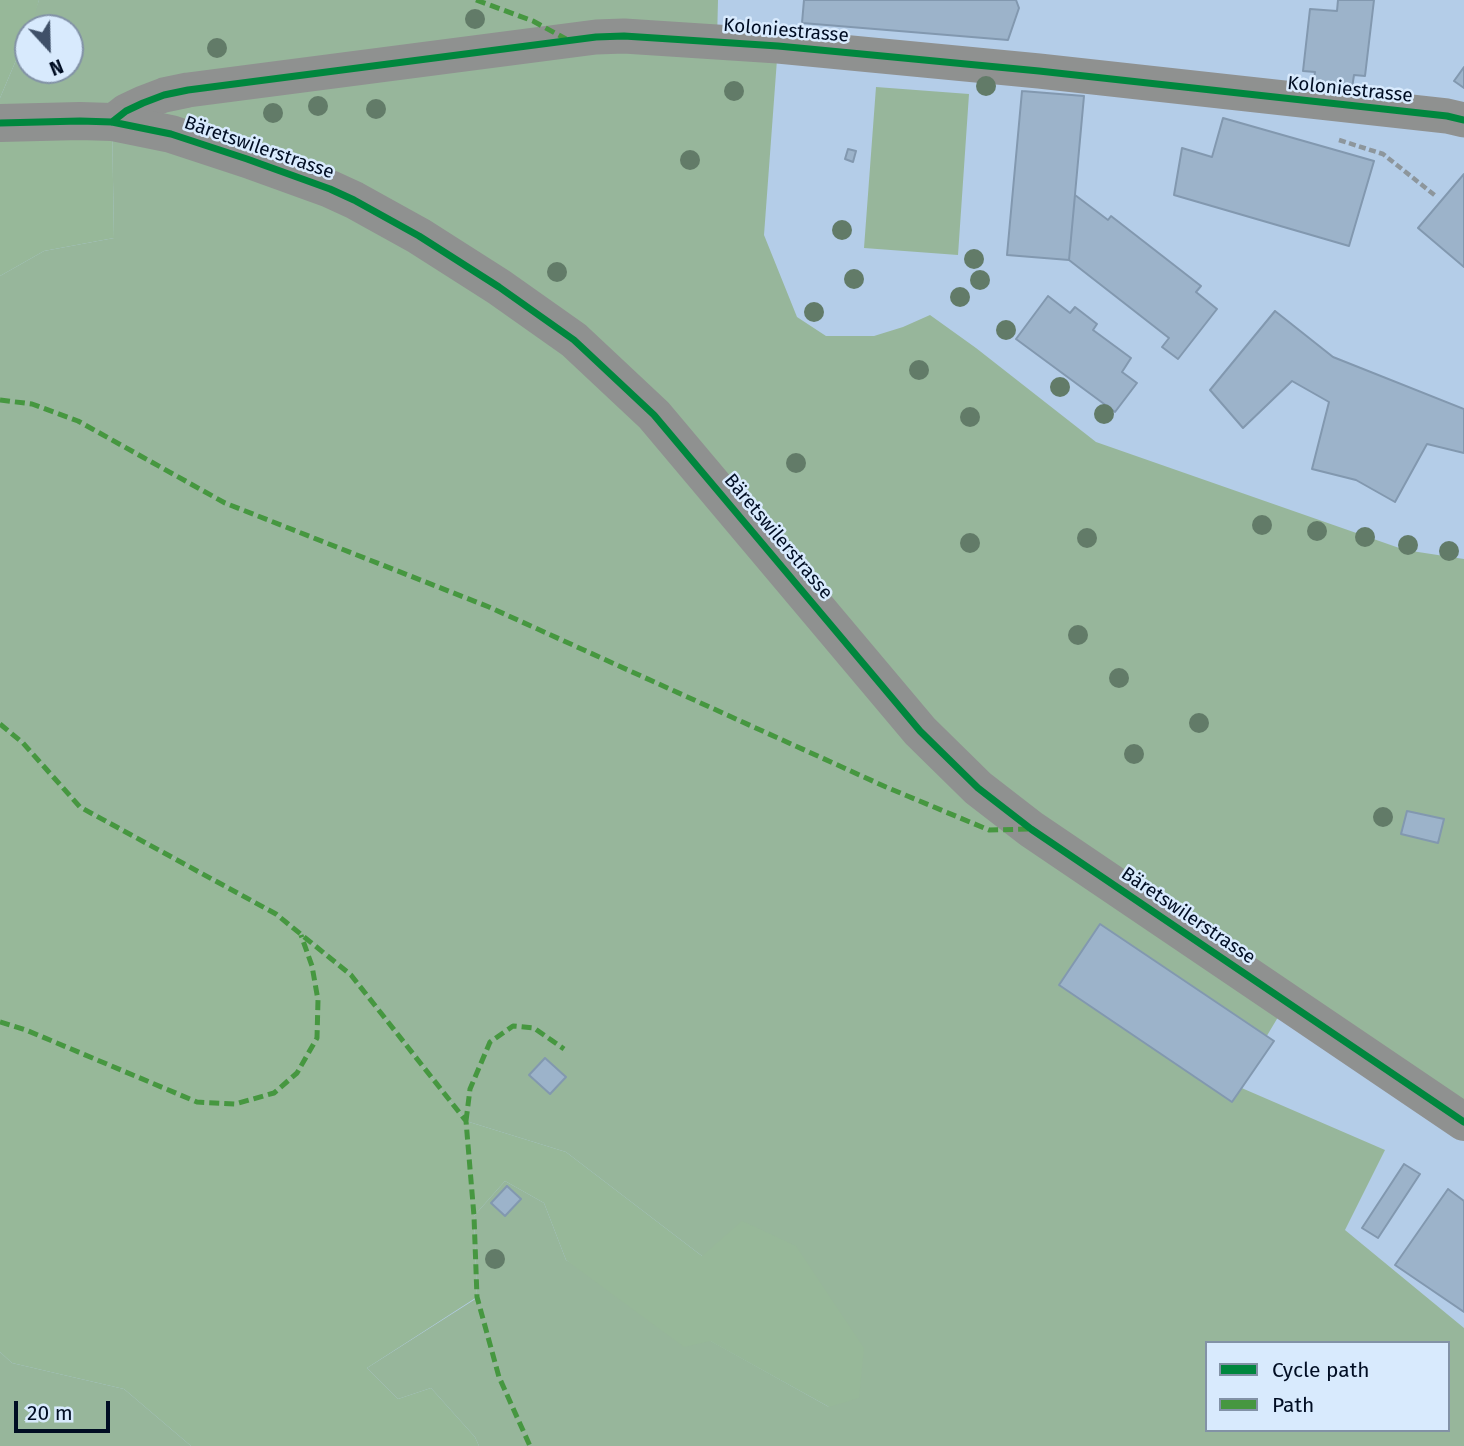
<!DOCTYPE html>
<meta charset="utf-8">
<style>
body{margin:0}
#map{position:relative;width:1464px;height:1446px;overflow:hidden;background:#b4cde8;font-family:"Fira Sans",sans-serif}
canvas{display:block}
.legend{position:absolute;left:1205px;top:1341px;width:245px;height:91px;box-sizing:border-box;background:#d8eafd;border:2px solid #8292a6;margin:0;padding:9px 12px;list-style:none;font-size:21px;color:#000d23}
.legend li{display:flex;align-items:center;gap:14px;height:35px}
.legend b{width:35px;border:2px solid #8292a6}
.north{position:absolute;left:14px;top:14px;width:70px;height:70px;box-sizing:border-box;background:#d8eafd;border:2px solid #8292a6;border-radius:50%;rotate:158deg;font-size:19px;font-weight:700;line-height:28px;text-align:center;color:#000d23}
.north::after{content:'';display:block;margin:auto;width:24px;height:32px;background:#3f5068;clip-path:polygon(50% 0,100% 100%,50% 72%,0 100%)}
.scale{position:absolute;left:14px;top:1401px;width:96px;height:32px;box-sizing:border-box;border:4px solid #000d23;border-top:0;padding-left:9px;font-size:21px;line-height:24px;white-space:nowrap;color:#000d23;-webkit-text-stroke:5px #d8eafd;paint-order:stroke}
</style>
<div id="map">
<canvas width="1464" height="1446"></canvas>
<ul class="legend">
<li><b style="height:9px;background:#00873e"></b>Cycle path</li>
<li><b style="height:9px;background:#469740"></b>Path</li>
</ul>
<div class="north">N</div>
<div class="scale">20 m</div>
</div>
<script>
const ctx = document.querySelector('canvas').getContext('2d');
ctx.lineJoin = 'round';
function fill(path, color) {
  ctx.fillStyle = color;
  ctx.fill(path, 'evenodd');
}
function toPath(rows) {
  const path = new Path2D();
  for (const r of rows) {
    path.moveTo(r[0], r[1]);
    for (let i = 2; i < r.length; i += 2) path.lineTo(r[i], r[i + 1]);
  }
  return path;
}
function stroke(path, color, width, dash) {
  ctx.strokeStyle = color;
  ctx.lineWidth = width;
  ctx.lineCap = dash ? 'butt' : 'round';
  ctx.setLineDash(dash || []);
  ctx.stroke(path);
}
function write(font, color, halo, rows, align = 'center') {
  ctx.font = font + ' "Fira Sans",sans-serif';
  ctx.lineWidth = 5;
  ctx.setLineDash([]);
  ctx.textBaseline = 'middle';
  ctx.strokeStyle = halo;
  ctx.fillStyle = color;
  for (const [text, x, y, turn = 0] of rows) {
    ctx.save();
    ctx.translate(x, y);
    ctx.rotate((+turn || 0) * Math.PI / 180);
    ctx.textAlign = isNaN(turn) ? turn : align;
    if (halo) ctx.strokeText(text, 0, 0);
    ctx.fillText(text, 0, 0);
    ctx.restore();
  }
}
fill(toPath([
 [39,0,718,0,717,41,778,46,764,235,797,317,826,336,874,336,903,327,930,315,976,348,1096,442,1405,550,1464,559,1464,1122,1287,1002,1237,1086,1385,1150,1345,1230,1464,1328,1464,1446,479,1446,475,1437,431,1388,398,1399,367,1368,477,1298,474,1216,505,1181,544,1203,566,1260,829,1407,702,1256,566,1152,466,1121,351,975,276,914,80,807,23,743,0,724,0,276,44,251,114,238,112,122,0,134,0,98,28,32,28,70,70,70,70,28,29,28],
 [1207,1343,1448,1343,1448,1430,1207,1430],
 [876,87,969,94,958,255,864,248],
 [0,1352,12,1363,124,1389,191,1446,0,1446]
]), '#97b69b');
fill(toPath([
 [0,0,39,0,35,15,29,28,28,28,28,32,0,98],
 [112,122,114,238,44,251,0,276,0,134],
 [0,724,23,743,80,807,276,914,351,975,466,1121,566,1152,702,1256,742,1221,796,1246,864,1348,859,1398,829,1407,710,1341,684,1347,566,1260,544,1203,505,1181,474,1216,477,1297,367,1368,398,1399,431,1388,475,1437,479,1446,191,1446,124,1389,12,1363,0,1352]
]), '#97b899');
const building = toPath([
 [804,0,1016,0,1019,8,1008,40,802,23,804,0],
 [1338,0,1374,0,1365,76,1354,75,1352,88,1313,84,1315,72,1303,71,1310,9,1337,11,1338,0],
 [1464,67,1464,88,1454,81,1464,67],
 [1022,91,1084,96,1069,260,1007,255,1022,91],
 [1223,118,1374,161,1349,246,1174,195,1182,148,1212,157,1223,118],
 [848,149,856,151,853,162,845,159,848,149],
 [1464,174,1464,267,1418,228,1464,174],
 [1075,195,1108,220,1111,216,1201,286,1196,292,1217,309,1178,359,1162,347,1169,338,1069,260,1075,195],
 [1048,296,1070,313,1075,307,1097,324,1093,330,1131,358,1122,372,1137,383,1115,412,1016,339,1048,296],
 [1275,311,1333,357,1464,409,1464,453,1427,444,1395,502,1356,480,1312,469,1329,402,1292,381,1243,428,1210,390,1275,311],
 [1407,811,1444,819,1438,843,1401,834,1407,811],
 [1100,924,1274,1041,1232,1102,1059,985,1100,924],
 [545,1058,566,1077,550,1094,529,1075,545,1058],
 [1404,1164,1420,1174,1378,1238,1362,1228,1404,1164],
 [507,1186,521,1199,505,1216,491,1203,507,1186],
 [1448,1189,1464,1201,1464,1312,1395,1265,1448,1189]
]);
fill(building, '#9cb3ca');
stroke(building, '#8298af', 2);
stroke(toPath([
 [1339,140,1383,154,1437,197]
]), '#8d969c', 4.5, [7, 3.5]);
stroke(toPath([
 [112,122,126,111,143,103,164,95,188,90,596,37,624,36,778,46,1039,71,1447,116,1464,120]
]), '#8f9190', 35);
stroke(toPath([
 [0,123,80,121,112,122,171,134,247,159,330,189,354,200,419,236,499,287,574,340,654,415,920,731,978,788,1031,829,1464,1122]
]), '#8f9190', 38);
stroke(toPath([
 [476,0,533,21,566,39],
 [0,400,32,404,78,421,225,503,489,607,886,787,989,830,1031,829],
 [0,724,23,743,80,807,276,914,351,975,466,1121,474,1216,477,1297,499,1377,530,1446],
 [0,1022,26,1030,197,1102,235,1104,274,1093,297,1073,317,1038,318,1000,312,966,301,935],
 [466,1121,470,1089,490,1042,513,1026,534,1028,564,1049]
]), '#469740', 5, [10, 5]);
stroke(toPath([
 [112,122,126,111,143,103,164,95,188,90,596,37,624,36,778,46,1039,71,1447,116,1464,120],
 [0,123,80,121,112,122,171,134,247,159,330,189,354,200,419,236,499,287,574,340,654,415,920,731,978,788,1031,829,1464,1122]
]), '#00873e', 7);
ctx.fillStyle = '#627b68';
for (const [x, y] of [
 [475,19],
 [217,48],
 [986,86],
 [734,91],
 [318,106],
 [376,109],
 [273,113],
 [690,160],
 [842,230],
 [974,259],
 [557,272],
 [854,279],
 [980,280],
 [960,297],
 [814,312],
 [1006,330],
 [919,370],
 [1060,387],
 [1104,414],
 [970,417],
 [796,463],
 [1262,525],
 [1317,531],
 [1365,537],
 [1087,538],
 [970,543],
 [1408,545],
 [1449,551],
 [1078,635],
 [1119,678],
 [1199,723],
 [1134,754],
 [1383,817],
 [495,1259]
]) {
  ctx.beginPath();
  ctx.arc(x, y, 10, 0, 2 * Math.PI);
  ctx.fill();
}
write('19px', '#000d23', '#d8eafd', [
 ["Koloniestrasse",786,31,5],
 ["Koloniestrasse",1350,90,6],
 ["Bäretswilerstrasse",259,148,19],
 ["Bäretswilerstrasse",778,537,50],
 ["Bäretswilerstrasse",1188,916,34]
]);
</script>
